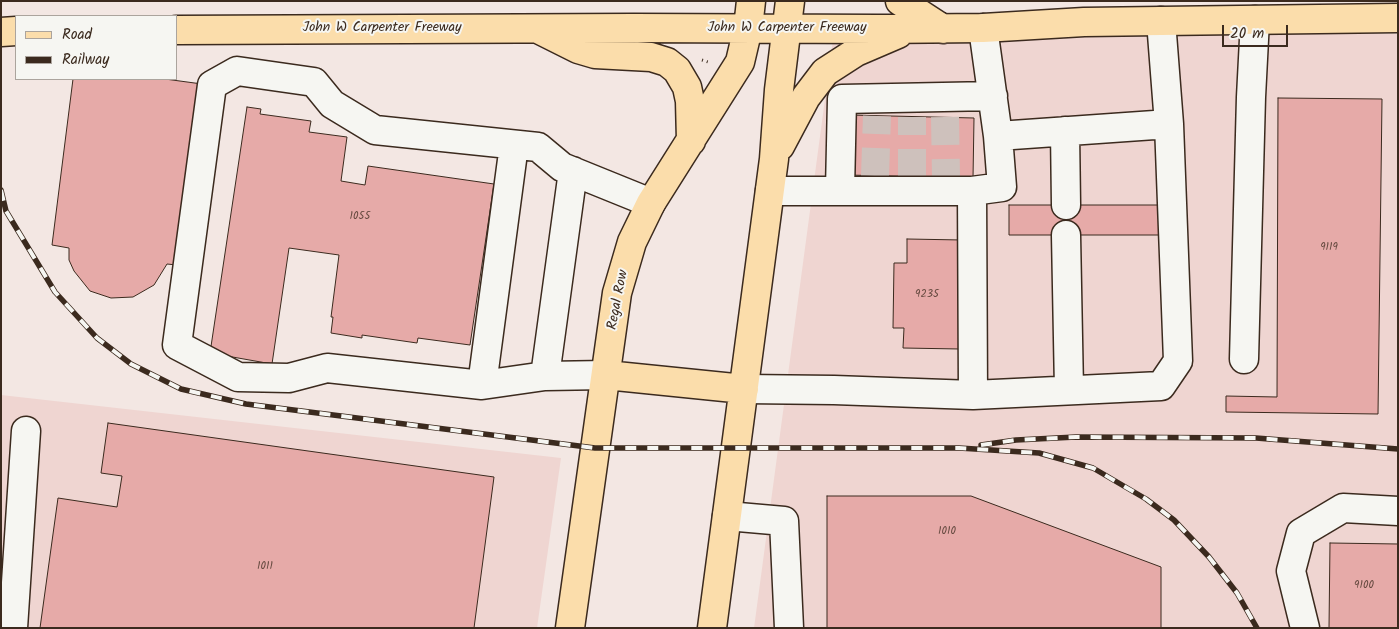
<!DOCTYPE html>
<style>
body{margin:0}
#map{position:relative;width:1399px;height:629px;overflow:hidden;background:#f3e7e3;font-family:Kalam,sans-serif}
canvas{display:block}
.frame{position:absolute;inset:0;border:2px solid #3b2a1e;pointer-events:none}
.legend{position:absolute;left:15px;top:15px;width:162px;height:65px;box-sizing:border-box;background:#f6f6f2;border:1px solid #aba49d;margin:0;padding:6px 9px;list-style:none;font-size:15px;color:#3b2a1e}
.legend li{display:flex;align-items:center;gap:10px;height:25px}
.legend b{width:25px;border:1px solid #aba49d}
.scale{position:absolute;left:1222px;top:25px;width:66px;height:22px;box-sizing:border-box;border:2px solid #3b2a1e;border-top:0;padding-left:6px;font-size:15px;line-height:18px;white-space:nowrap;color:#3b2a1e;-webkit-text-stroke:4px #f6f6f2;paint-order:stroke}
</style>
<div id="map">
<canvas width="1399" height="629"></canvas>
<div class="frame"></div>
<ul class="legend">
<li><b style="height:6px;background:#fbddab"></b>Road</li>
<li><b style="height:6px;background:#3b2a1e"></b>Railway</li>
</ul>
<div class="scale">20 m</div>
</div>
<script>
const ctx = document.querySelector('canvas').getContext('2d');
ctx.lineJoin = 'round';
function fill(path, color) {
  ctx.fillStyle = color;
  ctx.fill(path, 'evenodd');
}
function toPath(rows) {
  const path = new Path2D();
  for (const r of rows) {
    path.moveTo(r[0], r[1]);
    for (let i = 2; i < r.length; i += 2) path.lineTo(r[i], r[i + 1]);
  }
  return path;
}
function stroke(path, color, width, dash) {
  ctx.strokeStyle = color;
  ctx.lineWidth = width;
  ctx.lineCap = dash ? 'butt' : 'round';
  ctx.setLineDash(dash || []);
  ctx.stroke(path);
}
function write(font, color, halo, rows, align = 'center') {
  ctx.font = font + ' Kalam,sans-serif';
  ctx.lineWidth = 4;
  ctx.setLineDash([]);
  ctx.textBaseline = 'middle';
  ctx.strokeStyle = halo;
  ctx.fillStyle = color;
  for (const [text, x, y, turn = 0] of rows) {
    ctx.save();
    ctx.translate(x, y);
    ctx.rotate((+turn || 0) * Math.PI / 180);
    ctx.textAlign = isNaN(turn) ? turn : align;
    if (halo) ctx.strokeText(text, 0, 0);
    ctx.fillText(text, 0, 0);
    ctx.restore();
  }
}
fill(toPath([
 [834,32,1398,34,1398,628,754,628],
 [1,395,561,458,537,628,1,628]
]), '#efd5d1');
const building = toPath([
 [73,79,165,79,202,84,177,265,167,264,154,285,133,297,111,298,90,291,74,271,69,260,69,248,52,245,73,79],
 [1278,98,1382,99,1378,414,1226,412,1226,396,1277,397,1278,98],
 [247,107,261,109,260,114,311,121,309,132,347,137,341,181,365,185,368,166,494,184,470,345,418,338,417,343,362,335,362,338,331,333,333,317,331,317,339,255,289,248,272,364,210,353,247,107],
 [849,115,974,118,973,178,847,175,849,115],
 [1009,205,1160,205,1160,235,1009,235,1009,205],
 [907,239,962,240,960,349,903,348,904,328,893,328,894,263,907,263,907,239],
 [108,423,494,477,474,628,40,628,58,498,117,507,122,476,101,473,108,423],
 [827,496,971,496,1161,567,1161,628,827,628,827,496],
 [1330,543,1398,544,1398,628,1329,628,1330,543]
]);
fill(building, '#e6aaa8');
stroke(building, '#3b2a1e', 1);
stroke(toPath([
 [945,117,946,177],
 [875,176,877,116],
 [912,177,912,117]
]), '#cec1bc', 28, [28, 14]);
const minor = toPath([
 [1065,131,1066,205],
 [998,136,1169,124,1161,21],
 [840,190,842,99,993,96],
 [770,191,972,191,1002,187,998,136,983,28],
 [972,191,973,395],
 [1066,235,1069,390],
 [1244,359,1251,97,1255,20],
 [606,375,545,376,482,385,327,368,289,378,238,377,177,345,212,85,237,71,314,82,332,104,375,130,538,147,562,167,651,203],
 [545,376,573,171],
 [482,385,514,145],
 [744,389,834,390,973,395,1161,386,1178,361,1169,124],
 [727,516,784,521,789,628],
 [13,628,26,431],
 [1305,628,1291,571,1301,533,1343,508,1398,511]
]);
const major = toPath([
 [900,1,943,29],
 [176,30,634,28,877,29,983,28,1084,22,1161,21,1398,18],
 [540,30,578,49,595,54,651,57,667,62,677,70,687,87,690,101,691,141],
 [1,32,16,31],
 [780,146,806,97,825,72,856,52,898,34],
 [606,375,744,389],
 [570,628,617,293,632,242,651,203,740,62,748,28,751,1],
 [712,628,774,159,779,90,790,1]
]);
stroke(minor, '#3b2a1e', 31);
stroke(major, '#3b2a1e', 31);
stroke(toPath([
 [702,60,711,63]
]), '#3b2a1e', 3, [1, 4]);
stroke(minor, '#f6f6f2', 28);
stroke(major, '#fbddab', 28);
const rail = toPath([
 [1,190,6,211,55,292,97,338,131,364,181,389,246,404,595,448,959,448,1039,453,1093,468,1146,499,1174,520,1209,557,1237,593,1257,628],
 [981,445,1016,440,1076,437,1256,438,1398,449]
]);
stroke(rail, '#3b2a1e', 5.5);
stroke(rail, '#f6f6f2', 4, [11]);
write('11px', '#664a40', null, [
 ["1055",360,217],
 ["9119",1329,248],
 ["9235",927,295],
 ["1010",947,532],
 ["1011",265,567],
 ["9100",1364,586]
]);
write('14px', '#3b2a1e', '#f6f6f2', [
 ["John W Carpenter Freeway",382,29],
 ["John W Carpenter Freeway",787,29],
 ["Regal Row",619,300,-79]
]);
</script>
